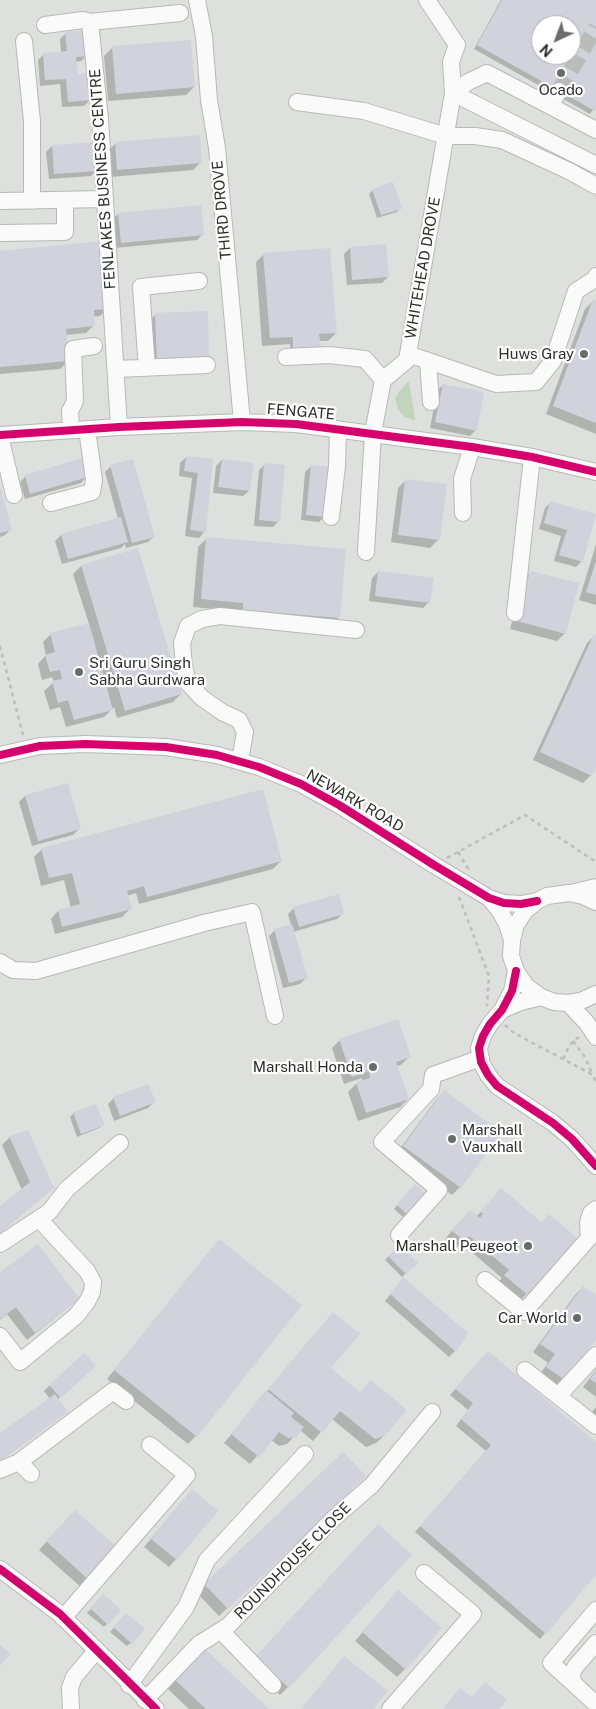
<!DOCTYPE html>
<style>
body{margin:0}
#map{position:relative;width:596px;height:1709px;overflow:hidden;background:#dde0dc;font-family:"Public Sans",sans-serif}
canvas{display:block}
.north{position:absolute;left:531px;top:15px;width:50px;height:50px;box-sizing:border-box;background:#fff;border:1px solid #ababab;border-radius:50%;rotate:223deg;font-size:14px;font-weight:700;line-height:20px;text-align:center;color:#2c2e2c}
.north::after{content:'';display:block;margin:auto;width:18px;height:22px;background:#6a6c6a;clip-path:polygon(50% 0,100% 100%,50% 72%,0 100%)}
</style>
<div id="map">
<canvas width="596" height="1709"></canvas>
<div class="north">N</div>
</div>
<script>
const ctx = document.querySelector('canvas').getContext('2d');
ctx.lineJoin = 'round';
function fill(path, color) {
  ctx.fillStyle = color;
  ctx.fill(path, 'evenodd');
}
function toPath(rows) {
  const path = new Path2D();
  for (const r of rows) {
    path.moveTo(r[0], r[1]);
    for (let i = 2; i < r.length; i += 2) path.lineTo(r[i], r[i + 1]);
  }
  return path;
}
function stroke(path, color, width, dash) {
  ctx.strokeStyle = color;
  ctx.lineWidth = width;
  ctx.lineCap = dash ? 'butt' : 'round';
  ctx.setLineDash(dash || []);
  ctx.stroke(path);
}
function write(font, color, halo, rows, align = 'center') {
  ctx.font = font + ' "Public Sans",sans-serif';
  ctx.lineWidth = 4.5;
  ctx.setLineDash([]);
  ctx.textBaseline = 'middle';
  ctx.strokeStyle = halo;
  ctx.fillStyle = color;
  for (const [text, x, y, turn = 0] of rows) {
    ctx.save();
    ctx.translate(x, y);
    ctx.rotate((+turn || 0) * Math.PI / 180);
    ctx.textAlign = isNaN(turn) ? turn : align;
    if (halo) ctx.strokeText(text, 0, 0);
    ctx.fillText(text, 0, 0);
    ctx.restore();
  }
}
fill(toPath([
 [409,381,415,420,404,417,398,409,395,398,400,390]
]), '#c0d5bc');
fill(toPath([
 [501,0,596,0,596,106,590,114,474,49],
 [541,25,571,25,571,55,541,55],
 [66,33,87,55,81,61,75,62,76,75,90,100,84,106,62,107,60,84,40,86,38,60,44,54,61,53,60,39],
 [190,41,194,87,186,95,108,101,104,56,112,48],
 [116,143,201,162,193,170,110,177,108,151],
 [52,146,97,170,91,176,49,179,46,152],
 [373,190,400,208,397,212,377,218,369,194],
 [118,214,203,234,197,240,115,248,112,220],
 [350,248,388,277,382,283,347,285,344,254],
 [0,252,108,308,100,316,93,317,94,325,86,333,65,335,68,361,60,369,0,374],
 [264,254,336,333,328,341,319,341,319,346,315,350,290,352,290,344,262,346,256,262],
 [593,301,596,302,596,434,546,414,585,309],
 [206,312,149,372,148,322,156,314],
 [443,385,476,430,470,436,430,428,437,391],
 [186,457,212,460,204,532,199,538,185,536,192,478,179,476,180,463],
 [222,460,249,491,243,496,213,493,216,466],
 [265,464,279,521,273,527,254,526,259,470],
 [111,466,154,536,148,542,126,548,125,544,121,548,62,564,55,541,61,535,118,519,105,472],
 [311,466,325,516,319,522,301,520,305,472],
 [26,476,86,477,81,483,25,499,20,482],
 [406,480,438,540,430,548,391,542,398,488],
 [0,489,11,529,5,535,0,537],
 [551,502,595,515,582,561,576,567,554,561,561,536,539,529,545,508],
 [206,539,339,617,331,625,236,611,193,607,198,547],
 [596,544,596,605,579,600],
 [81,566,181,694,173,702,117,718,114,707,104,717,66,727,60,707,50,710,44,691,54,682,52,677,42,680,38,664,46,655,43,642,51,634,89,624,73,574],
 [378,572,429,602,423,608,369,601,372,578],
 [531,572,565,633,557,641,510,629,523,580],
 [595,635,596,636,596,765,591,775,583,783,533,760,587,643],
 [67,784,79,829,73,835,32,846,19,802,25,796],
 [42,849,281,861,273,869,139,904,136,893,127,896,130,909,122,917,55,934,51,919,58,911,71,908,64,880,41,886,34,857],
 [294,908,343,913,337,919,293,932,306,978,300,984,283,988,269,936,275,930,291,925,288,914],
 [340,1040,409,1057,401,1065,396,1066,408,1099,400,1107,358,1121,348,1092,356,1084,362,1082,362,1078,344,1084,332,1048],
 [444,1092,460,1187,452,1195,396,1154,436,1100],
 [114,1098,154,1102,148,1108,114,1121,108,1104],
 [74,1113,103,1125,99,1128,77,1137,70,1117],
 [10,1137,53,1188,0,1233,0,1208,22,1190,2,1145],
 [411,1189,407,1214,403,1217,394,1209],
 [501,1189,541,1224,579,1241,544,1281,541,1278,519,1302,497,1283,502,1278,461,1243,456,1248,445,1239,462,1219,476,1217],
 [219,1240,196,1436,188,1444,107,1379],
 [399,1246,416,1263,402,1277,385,1260],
 [0,1274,78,1299,70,1306,27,1340,7,1314,0,1320],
 [398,1285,455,1351,449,1357,385,1301],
 [583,1287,596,1297,596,1338,556,1388,539,1375,548,1363,533,1352,575,1295],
 [333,1313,329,1369,385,1435,376,1443,366,1447,332,1419,313,1441,300,1430,287,1444,279,1446,271,1440,250,1464,224,1443],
 [482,1358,596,1444,596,1573,540,1639,415,1532,486,1451,456,1426,468,1410,450,1395],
 [596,1370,596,1397,583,1387],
 [88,1372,58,1399,67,1412,0,1461,0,1435,50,1399,44,1391,50,1385],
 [596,1407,596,1425,587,1418],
 [343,1453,357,1484,219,1616,197,1593],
 [184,1499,176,1559,169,1567,144,1547],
 [67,1519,117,1549,82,1588,39,1550],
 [370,1534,288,1687,280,1695,248,1665],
 [103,1595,107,1624,104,1627,87,1613],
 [390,1600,405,1669,397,1677,355,1641],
 [126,1614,131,1643,127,1646,110,1632],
 [205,1650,266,1709,189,1709,168,1689]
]), '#0003');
fill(toPath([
 [502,0,596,0,596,109,595,111,477,45],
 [541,25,571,25,571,55,541,55],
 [86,30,88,56,76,57,78,74,89,73,91,100,68,102,66,79,45,80,43,53,67,51,65,32],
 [191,40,195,87,116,94,112,46],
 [200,135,202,163,117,170,115,142],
 [96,142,98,171,54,174,52,145],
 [393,182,402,209,381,215,372,189],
 [201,205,204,235,121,243,118,213],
 [103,241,109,309,94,310,95,326,66,329,69,361,0,367,0,251],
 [386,244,389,277,352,280,350,247],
 [330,248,337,333,319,334,321,347,293,349,293,337,270,338,263,253],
 [593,299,596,301,596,423,553,406],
 [208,311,209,363,157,364,155,313],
 [443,384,484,392,477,431,435,422],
 [186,456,213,459,206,532,190,530,198,473,184,471],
 [82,458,88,477,30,494,25,475],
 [133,459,155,537,132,543,110,465],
 [222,459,254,463,250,491,218,487],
 [264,463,285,465,280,522,259,520],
 [311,465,331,467,326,517,306,515],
 [405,479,447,484,440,540,398,535],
 [0,486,12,530,0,533],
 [550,501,596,514,583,562,559,555,567,530,544,523],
 [121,517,128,542,68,559,61,534],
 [206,537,346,549,340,618,243,610,243,603,201,599],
 [138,548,182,694,125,711,81,565],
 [596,561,596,595,586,592],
 [378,571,434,578,430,603,375,596],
 [530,571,579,583,566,634,517,621],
 [89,623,113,710,74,720,68,700,58,703,52,681,62,679,60,670,50,672,45,655,55,652,50,633],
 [594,634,596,635,596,768,592,776,540,752],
 [68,783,81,829,38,841,25,795],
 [263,789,282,861,147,897,144,886,127,891,132,909,62,927,58,910,80,904,72,873,49,878,41,848],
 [339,894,344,914,299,927,293,907],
 [292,924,308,978,289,983,274,929],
 [398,1019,411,1057,396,1062,409,1099,366,1113,356,1082,370,1078,369,1071,352,1077,339,1039],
 [148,1084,156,1102,120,1116,113,1097],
 [444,1090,502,1133,461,1188,403,1146],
 [96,1104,105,1125,81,1134,73,1112],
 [28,1130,54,1188,0,1233,0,1206,30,1182,9,1136],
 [415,1184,426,1194,408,1215,397,1205],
 [501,1188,541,1222,549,1214,581,1241,553,1274,549,1270,528,1295,504,1275,509,1270,469,1236,465,1241,452,1231,470,1210,480,1218,483,1214,480,1212],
 [219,1239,302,1305,197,1437,114,1370],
 [38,1244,80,1299,35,1333,16,1307,0,1319,0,1272],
 [399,1245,418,1263,406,1274,388,1256],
 [403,1277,468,1333,456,1352,390,1294],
 [583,1286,596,1295,596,1340,565,1380,546,1367,555,1354,540,1344],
 [333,1312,360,1334,331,1368,360,1392,371,1380,407,1410,385,1436,375,1439,340,1411,322,1433,268,1389],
 [488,1351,596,1442,596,1575,546,1634,420,1526,491,1445,461,1419,473,1403,455,1389],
 [84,1353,96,1366,61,1398,49,1385],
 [596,1371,596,1383,590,1379],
 [266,1390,294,1413,291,1417,304,1427,296,1437,288,1438,279,1432,259,1457,231,1434],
 [55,1394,68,1412,0,1461,0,1433],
 [343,1452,366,1476,228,1609,204,1584],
 [192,1489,218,1511,177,1560,151,1539],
 [75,1510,119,1549,90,1581,46,1541],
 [378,1524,412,1555,289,1688,255,1657],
 [398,1590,442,1628,406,1670,362,1632],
 [103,1594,121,1610,108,1625,90,1608],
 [126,1613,145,1629,132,1644,113,1627],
 [0,1645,10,1654,0,1666],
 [205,1649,269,1709,206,1709,175,1680],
 [344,1656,388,1691,373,1709,301,1709],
 [485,1682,507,1700,499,1709,443,1709,460,1688,472,1697]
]), '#d1d2db');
stroke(toPath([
 [559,91,596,27]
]), '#babcb9', 16, [16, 8]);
const minor = toPath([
 [197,0,204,36,209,100,217,148,242,422],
 [45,25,83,20,90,22],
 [24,41,32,121,32,201],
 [297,102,364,111,446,136,475,136,502,140,569,171,596,186],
 [550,106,559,91],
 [596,130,487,73,468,82,453,93,596,165],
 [0,201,105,199],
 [0,233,65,232,65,201],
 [408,354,496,384,536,382,553,361,576,291,595,279,596,276],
 [286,357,329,355,365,359,383,380],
 [428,362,431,402],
 [147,368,141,287,199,281],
 [116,369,207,365],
 [119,427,100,119,90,22,180,13],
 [71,430,70,411,75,401,73,349,94,346],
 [0,435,119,427,242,422,296,424,472,447,532,457,596,472],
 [0,436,14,495],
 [51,503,92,492,94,480,87,429],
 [463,513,462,479,472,447],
 [331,517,337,466,338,429],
 [366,552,373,433,383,380,407,360,453,93,451,62,457,45,427,0],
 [515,613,532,457],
 [0,755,40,746,85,744,166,747,217,755,259,767,301,784,339,805,434,865,489,898,504,903,521,904,537,901],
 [240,761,245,732,239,720,222,712,202,698,188,683,184,666,182,643,188,626,202,619,220,616,356,630],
 [571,893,596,887],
 [489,898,499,910,507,924,512,940],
 [596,902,583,896,569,893,547,896,537,901,525,911,516,925,512,940,511,956,516,971,526,986,541,997,554,1002,568,1003,581,1001,596,994],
 [0,962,13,970,36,971,204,923,252,912,275,1016],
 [516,971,512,991,502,1010,490,1024,483,1036,479,1048,481,1062,488,1075,497,1086,553,1123,572,1139,596,1166],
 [568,1003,587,1023,596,1037],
 [502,1010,521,1002,541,997],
 [399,1235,439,1190,382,1142,431,1089,433,1075,481,1058],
 [0,1244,49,1212,67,1189,120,1143],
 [485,1280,524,1312,589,1238,588,1223,591,1213,596,1209],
 [0,1336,20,1362,76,1316,87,1302,92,1292,93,1282,87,1271,39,1219],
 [596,1355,558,1396,596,1426],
 [525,1370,558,1396],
 [19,1462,31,1474],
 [0,1470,19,1462,113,1391,126,1401],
 [0,1569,60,1614,156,1709],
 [63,1618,187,1475,150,1445],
 [221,1631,273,1685],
 [596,1643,576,1666,572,1673,573,1683,596,1704],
 [573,1683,551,1663,596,1610],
 [129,1685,186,1607,207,1560,305,1454],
 [145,1700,199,1644,228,1626,334,1518,372,1485,432,1412],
 [71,1709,70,1688,74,1677,96,1651],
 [390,1709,473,1614,424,1573]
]);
stroke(minor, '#b7b9b7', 18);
stroke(toPath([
 [0,646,23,735],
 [458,852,469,870],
 [447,858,525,815,596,862],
 [459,897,489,976,487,1006],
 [505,1025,514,1033,593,1075,596,1083],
 [573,1041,585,1057,592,1074],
 [563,1059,568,1048,573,1041,579,1037]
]), '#bdbebd', 2.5, [4, 4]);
stroke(minor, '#fafafa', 16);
stroke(toPath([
 [0,435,119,427,242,422,296,424,472,447,532,457,596,472],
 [0,755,40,746,85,744,166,747,217,755,259,767,301,784,339,805,434,865,489,898,504,903,521,904,537,901],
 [516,971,512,991,502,1010,490,1024,483,1036,479,1048,481,1062,488,1075,497,1086,553,1123,572,1139,596,1166],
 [0,1569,60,1614,156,1709]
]), '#d6006c', 8);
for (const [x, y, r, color] of [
 [561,73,5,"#6a6c6a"],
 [584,354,5,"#6a6c6a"],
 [79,672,5,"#6a6c6a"],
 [373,1067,5,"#6a6c6a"],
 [452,1139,5,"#6a6c6a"],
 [528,1246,5,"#6a6c6a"],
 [577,1318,5,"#6a6c6a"]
]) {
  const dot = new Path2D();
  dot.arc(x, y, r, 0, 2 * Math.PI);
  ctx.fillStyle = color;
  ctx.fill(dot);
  stroke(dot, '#fff', 2);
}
write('15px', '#2c2e2c', '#fff', [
 ["Ocado",561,90,"center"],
 ["Huws Gray",574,354],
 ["Sri Guru Singh",89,663,"left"],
 ["Sabha Gurdwara",89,680,"left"],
 ["Marshall Honda",363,1067],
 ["Marshall",462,1130,"left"],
 ["Vauxhall",462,1147,"left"],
 ["Marshall Peugeot",518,1246],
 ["Car World",567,1318]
], 'right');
write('15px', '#2c2e2c', '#fff', [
 ["FENLAKES BUSINESS CENTRE",103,179,-94],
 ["THIRD DROVE",222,210,-95],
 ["WHITEHEAD DROVE",423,268,-80],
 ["FENGATE",301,412,5],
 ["NEWARK ROAD",355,801,30],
 ["ROUNDHOUSE CLOSE",293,1561,-45]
]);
</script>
